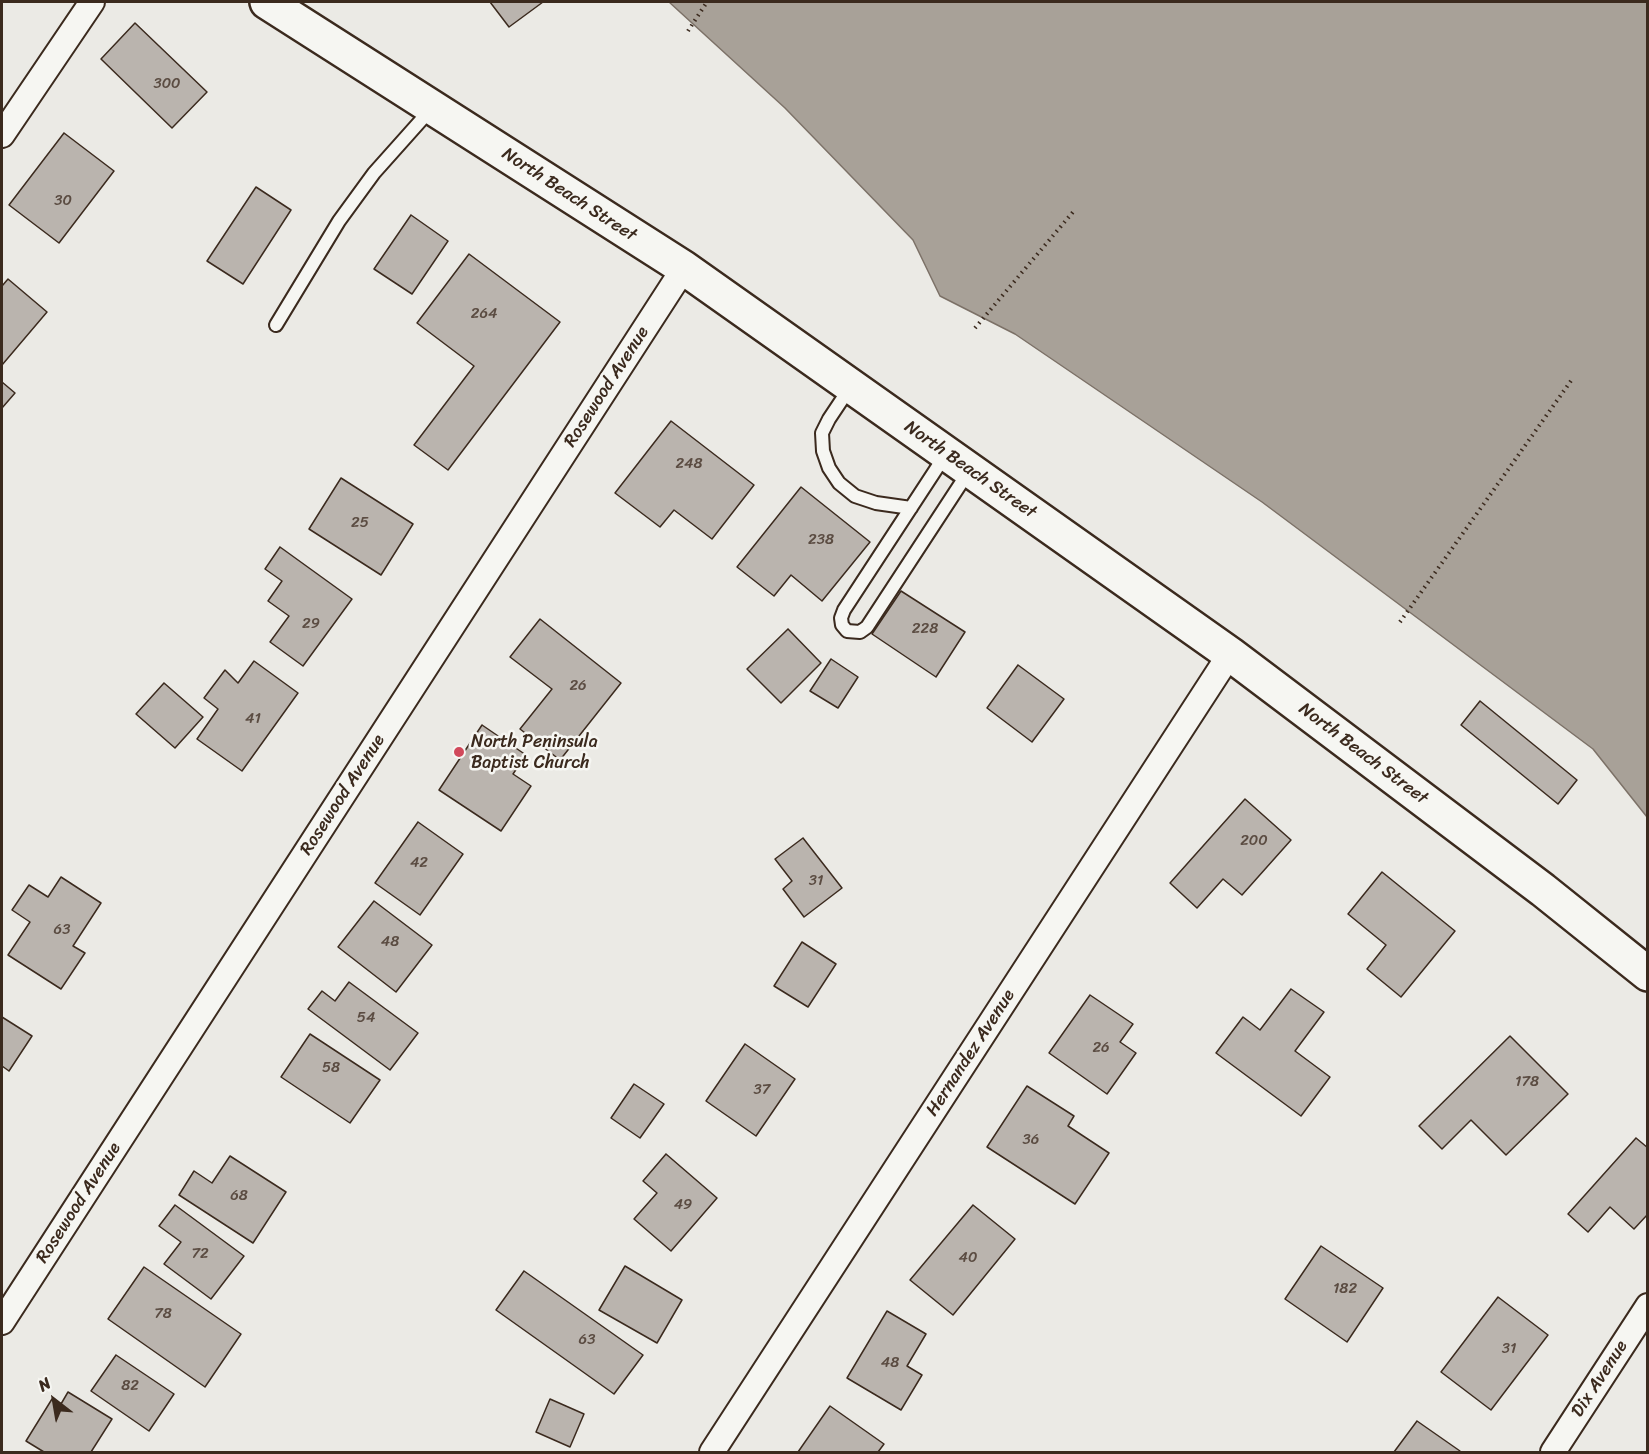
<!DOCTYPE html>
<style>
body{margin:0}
#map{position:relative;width:1649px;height:1454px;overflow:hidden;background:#ebeae5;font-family:Sriracha,sans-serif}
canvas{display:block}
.frame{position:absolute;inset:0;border:3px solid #3b2a1e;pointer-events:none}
.north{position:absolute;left:24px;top:1370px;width:60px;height:60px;-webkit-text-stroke:4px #f6f6f2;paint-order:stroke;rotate:329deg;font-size:16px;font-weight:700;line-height:24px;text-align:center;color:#3b2a1e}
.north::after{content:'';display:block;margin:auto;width:21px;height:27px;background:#3b2a1e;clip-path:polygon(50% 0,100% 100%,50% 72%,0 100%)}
</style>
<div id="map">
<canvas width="1649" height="1454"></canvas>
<div class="frame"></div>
<div class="north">N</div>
</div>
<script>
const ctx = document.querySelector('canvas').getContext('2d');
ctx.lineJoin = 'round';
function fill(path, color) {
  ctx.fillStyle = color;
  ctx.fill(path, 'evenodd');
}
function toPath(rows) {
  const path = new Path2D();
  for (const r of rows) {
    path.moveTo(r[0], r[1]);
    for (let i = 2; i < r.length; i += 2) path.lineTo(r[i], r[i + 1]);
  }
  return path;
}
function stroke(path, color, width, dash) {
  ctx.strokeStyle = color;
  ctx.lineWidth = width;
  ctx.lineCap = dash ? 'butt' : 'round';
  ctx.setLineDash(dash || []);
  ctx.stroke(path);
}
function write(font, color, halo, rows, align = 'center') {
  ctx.font = font + ' Sriracha,sans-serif';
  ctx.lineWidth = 5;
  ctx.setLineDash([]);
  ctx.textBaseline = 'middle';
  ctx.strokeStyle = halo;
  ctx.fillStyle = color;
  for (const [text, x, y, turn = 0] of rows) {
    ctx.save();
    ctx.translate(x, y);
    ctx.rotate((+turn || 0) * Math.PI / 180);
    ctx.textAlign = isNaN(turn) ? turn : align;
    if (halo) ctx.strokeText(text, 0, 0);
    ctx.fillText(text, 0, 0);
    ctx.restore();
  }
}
const water = toPath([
 [669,2,1647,2,1647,817,1593,749,1262,502,1015,334,940,296,913,240,785,108,669,2]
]);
fill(water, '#a8a198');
stroke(water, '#7c7167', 1.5);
const building = toPath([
 [490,2,543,2,509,27,490,2],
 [135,23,207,92,172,128,101,59,135,23],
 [64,133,114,171,59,243,9,205,64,133],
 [256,187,291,210,243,284,207,261,256,187],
 [411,215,448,241,412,294,374,269,411,215],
 [469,254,560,322,448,470,414,445,474,366,417,323,469,254],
 [8,279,47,312,2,365,2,286,8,279],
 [2,382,15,393,2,408,2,382],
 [671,421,754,485,712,539,674,510,660,527,615,493,671,421],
 [341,478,413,524,381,575,309,529,341,478],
 [801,487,870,542,822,601,791,575,774,596,737,567,801,487],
 [280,547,352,599,303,666,270,642,289,616,268,601,282,581,265,569,280,547],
 [901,591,965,632,936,677,872,634,901,591],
 [540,619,621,683,560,760,520,729,552,689,510,657,540,619],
 [788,629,821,663,781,703,747,669,788,629],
 [831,659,858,677,838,708,810,691,831,659],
 [254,661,298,693,242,771,197,739,218,709,204,698,225,670,238,683,254,661],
 [1018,665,1064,699,1032,742,987,708,1018,665],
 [164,683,203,717,175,748,136,714,164,683],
 [1480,701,1577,780,1558,804,1461,725,1480,701],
 [482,725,526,755,513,774,531,786,501,831,439,790,482,725],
 [1245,799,1291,840,1242,895,1223,879,1197,908,1170,883,1245,799],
 [418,822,463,854,420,915,375,883,418,822],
 [803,838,842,888,804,917,783,889,792,881,775,859,803,838],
 [1382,872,1455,931,1401,997,1367,969,1386,945,1348,914,1382,872],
 [61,877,101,903,73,946,85,953,61,989,8,955,30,922,12,910,29,885,48,897,61,877],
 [374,901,432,945,396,992,338,947,374,901],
 [802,942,836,964,808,1007,774,986,802,942],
 [349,982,418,1033,390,1070,308,1009,322,991,335,1001,349,982],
 [1291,989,1324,1012,1295,1051,1330,1077,1301,1116,1216,1053,1243,1017,1260,1030,1291,989],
 [1090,995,1133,1024,1120,1042,1136,1053,1107,1094,1049,1053,1090,995],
 [2,1017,32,1036,9,1071,2,1066,2,1017],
 [310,1034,380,1080,350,1123,281,1077,310,1034],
 [1510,1036,1568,1094,1506,1155,1471,1120,1442,1149,1419,1126,1510,1036],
 [745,1044,795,1079,756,1136,706,1101,745,1044],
 [634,1084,664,1104,640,1138,611,1118,634,1084],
 [1027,1086,1074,1116,1068,1126,1109,1153,1075,1204,987,1147,1027,1086],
 [1636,1138,1648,1148,1648,1214,1634,1229,1610,1207,1588,1232,1568,1214,1636,1138],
 [666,1154,717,1198,671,1251,634,1219,657,1193,643,1181,666,1154],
 [230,1156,286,1192,253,1243,179,1195,194,1171,212,1183,230,1156],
 [175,1205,244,1256,211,1299,164,1264,181,1242,159,1226,175,1205],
 [973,1205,1015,1239,953,1315,910,1280,973,1205],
 [1321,1246,1383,1288,1347,1342,1285,1299,1321,1246],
 [625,1266,682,1300,657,1343,599,1310,625,1266],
 [144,1267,241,1334,205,1387,108,1319,144,1267],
 [524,1271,643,1355,614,1394,496,1310,524,1271],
 [1498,1297,1548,1335,1491,1410,1441,1372,1498,1297],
 [887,1311,926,1334,907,1366,922,1375,901,1410,847,1378,887,1311],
 [116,1355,174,1394,149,1431,91,1391,116,1355],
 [68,1392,112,1419,91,1452,44,1452,26,1441,52,1399,61,1404,68,1392],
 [550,1399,584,1414,570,1447,536,1432,550,1399],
 [830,1406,884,1444,878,1452,798,1452,830,1406],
 [1417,1421,1460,1451,1459,1452,1394,1452,1417,1421]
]);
fill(building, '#bab4ae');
stroke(building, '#3b2a1e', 1.5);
const lane = toPath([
 [276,325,339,221,374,173,432,108],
 [851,386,829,419,822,433,823,451,829,468,839,483,855,496,876,503,911,508],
 [946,454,844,610,841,618,842,625,847,631,860,632,867,627,969,471]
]);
const street = toPath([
 [2,135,92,2],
 [2,1322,684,268],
 [712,1452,1230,654],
 [1553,1452,1648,1306]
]);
const secondary = toPath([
 [267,2,684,268,1230,654,1543,890,1648,974]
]);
stroke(lane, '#3b2a1e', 16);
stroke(street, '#3b2a1e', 28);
stroke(secondary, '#3b2a1e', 38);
stroke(toPath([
 [688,31,707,2],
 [975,328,1073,212],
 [1400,622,1573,378]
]), '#3b2a1e', 4, [1.5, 4.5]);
stroke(lane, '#f6f6f2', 12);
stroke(street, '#f6f6f2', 24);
stroke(secondary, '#f6f6f2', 33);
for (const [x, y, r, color] of [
 [459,752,6,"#d1495b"]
]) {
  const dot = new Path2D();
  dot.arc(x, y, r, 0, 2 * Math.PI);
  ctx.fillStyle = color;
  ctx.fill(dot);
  stroke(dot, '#f6f6f2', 2);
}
write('15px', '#5b4c42', null, [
 ["300",167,84],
 ["30",63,201],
 ["264",484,314],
 ["248",689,464],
 ["25",360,523],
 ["238",821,540],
 ["29",311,624],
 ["228",925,629],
 ["26",578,686],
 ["41",253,719],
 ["200",1254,841],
 ["42",419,863],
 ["31",816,881],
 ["63",62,930],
 ["48",390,942],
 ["54",366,1018],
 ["26",1101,1048],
 ["58",331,1068],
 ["178",1527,1082],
 ["37",762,1090],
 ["36",1031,1140],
 ["68",239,1196],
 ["49",683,1205],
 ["72",200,1254],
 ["40",968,1258],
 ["182",1345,1289],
 ["78",163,1314],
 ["63",587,1340],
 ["31",1509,1349],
 ["48",890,1363],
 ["82",130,1386]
]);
write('18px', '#3b2a1e', '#f6f6f2', [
 ["North Beach Street",569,195,33],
 ["Rosewood Avenue",607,387,-57],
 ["North Beach Street",970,470,35],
 ["North Beach Street",1363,754,37],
 ["Rosewood Avenue",343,795,-57],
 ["Hernandez Avenue",971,1053,-57],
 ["Rosewood Avenue",79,1203,-57],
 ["Dix Avenue",1600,1379,-57]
]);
write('18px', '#3b2a1e', '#f6f6f2', [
 ["North Peninsula",471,742],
 ["Baptist Church",471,763]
], 'left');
</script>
